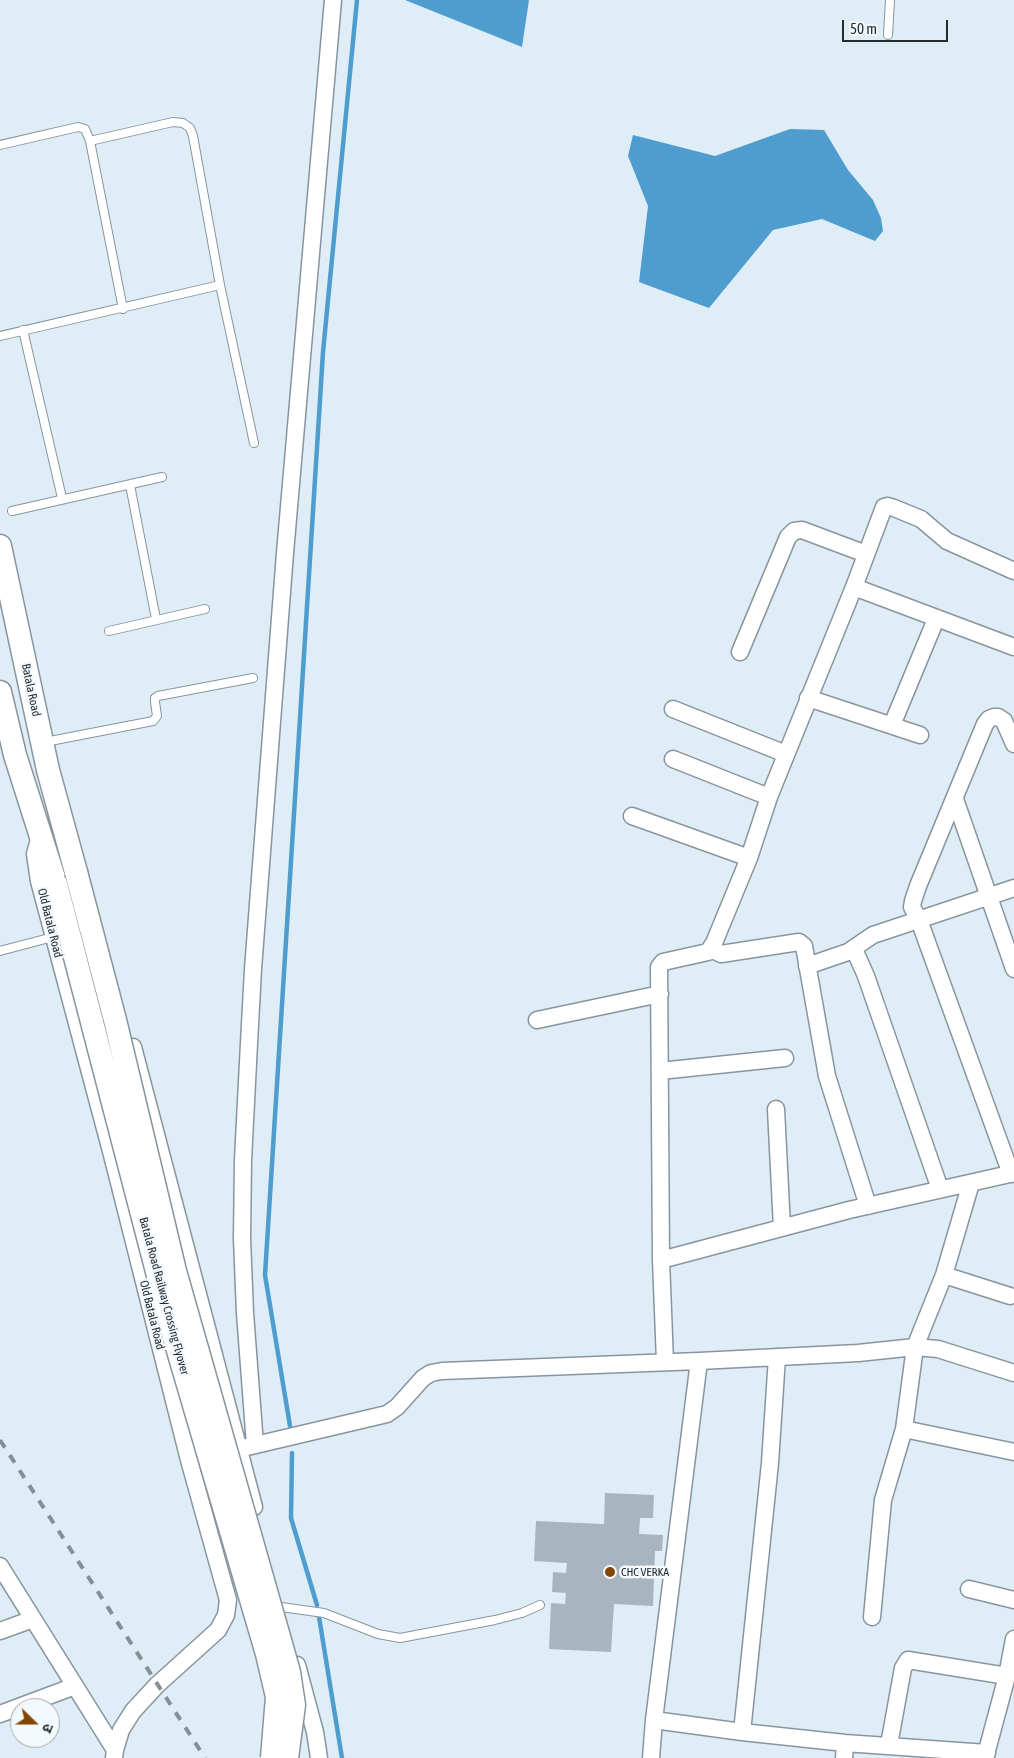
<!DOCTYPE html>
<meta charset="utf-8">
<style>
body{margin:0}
#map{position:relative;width:1014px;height:1758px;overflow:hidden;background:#dfedf7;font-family:"Asap Condensed","Noto Sans Devanagari",sans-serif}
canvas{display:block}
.north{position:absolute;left:10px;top:1698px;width:50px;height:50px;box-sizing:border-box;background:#f3f9fd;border:1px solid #a1a7ab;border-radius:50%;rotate:112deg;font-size:14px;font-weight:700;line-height:20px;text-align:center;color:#262c30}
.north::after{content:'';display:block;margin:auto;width:18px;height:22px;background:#834703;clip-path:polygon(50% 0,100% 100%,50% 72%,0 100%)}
.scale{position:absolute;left:842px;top:20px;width:106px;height:22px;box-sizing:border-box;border:2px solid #262c30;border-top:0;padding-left:6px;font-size:15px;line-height:18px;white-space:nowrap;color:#262c30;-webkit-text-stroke:4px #f3f9fd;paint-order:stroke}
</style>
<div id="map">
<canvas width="1014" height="1758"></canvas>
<div class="north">उ</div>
<div class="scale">50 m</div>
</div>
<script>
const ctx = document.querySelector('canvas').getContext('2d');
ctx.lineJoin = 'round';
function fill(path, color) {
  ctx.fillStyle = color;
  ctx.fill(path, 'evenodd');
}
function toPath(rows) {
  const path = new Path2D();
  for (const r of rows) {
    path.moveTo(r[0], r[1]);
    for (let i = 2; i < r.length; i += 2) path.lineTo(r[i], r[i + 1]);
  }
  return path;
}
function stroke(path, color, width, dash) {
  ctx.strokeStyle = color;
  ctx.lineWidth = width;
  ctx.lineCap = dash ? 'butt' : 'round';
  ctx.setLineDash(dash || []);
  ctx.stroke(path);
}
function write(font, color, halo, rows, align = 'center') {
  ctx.font = font + ' "Asap Condensed",sans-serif';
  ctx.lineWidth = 5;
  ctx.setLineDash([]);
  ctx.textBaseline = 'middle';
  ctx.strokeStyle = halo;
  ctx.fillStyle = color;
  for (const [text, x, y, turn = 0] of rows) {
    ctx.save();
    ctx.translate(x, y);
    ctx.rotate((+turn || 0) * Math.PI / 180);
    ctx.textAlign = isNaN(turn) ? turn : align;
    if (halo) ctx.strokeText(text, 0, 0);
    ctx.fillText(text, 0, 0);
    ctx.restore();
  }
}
fill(toPath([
 [405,0,529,0,522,47],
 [790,129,824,130,848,170,873,200,881,218,883,231,875,241,822,219,773,230,709,308,639,282,648,206,628,156,633,135,715,156]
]), '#4f9dce');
stroke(toPath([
 [290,1426,265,1275,323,352,357,0],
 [292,1453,291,1518,317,1605],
 [319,1617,342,1758]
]), '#4f9dce', 4.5);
fill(toPath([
 [605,1493,654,1495,653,1518,640,1518,639,1534,663,1535,662,1551,655,1551,653,1606,614,1604,611,1652,549,1649,551,1603,565,1604,566,1593,552,1592,553,1572,566,1573,567,1563,534,1561,536,1521,604,1524]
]), '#a8b5bf');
const lane = toPath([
 [888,35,890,0],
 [0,145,78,127,85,129,90,141],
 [123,309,90,141,173,122,183,123,190,128,193,136,220,285,254,443],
 [23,330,62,498],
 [0,336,220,285],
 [130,485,156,619],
 [12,511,162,477],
 [109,631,205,609],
 [45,742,153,721,157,716,155,702,155,698,158,696,253,678],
 [0,951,53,937],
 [274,1606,324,1613,378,1634,400,1638,495,1620,522,1613,540,1605]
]);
const street = toPath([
 [854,587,1014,647],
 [740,652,788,537,794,531,802,530,866,554],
 [808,698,920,735],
 [673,709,786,754],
 [892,725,936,619],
 [673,759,769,797],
 [955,799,1014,969],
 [632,816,749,858],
 [40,836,35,854,39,881,112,1155,189,1460,228,1600,226,1615,218,1630,157,1685,133,1711,121,1730,115,1750,114,1758],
 [711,949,721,954,799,942,804,946,827,1076,868,1206],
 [854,949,866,976,940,1189],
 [807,966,848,952,873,935,1014,888],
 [537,1020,660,994],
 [133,1047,254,1507],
 [660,1071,785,1058],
 [776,1109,782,1228],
 [1011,1174,919,920,912,907,913,901,918,886,985,724,989,719,994,717,998,717,1004,721,1014,744],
 [661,1260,849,1210,1014,1173],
 [944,1275,1010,1296],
 [665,1362,661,1260,659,967,663,962,708,952,714,943,749,858,769,797,854,587,884,507,887,506,894,508,921,519,947,541,1014,571],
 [904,1429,1014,1452],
 [255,1445,245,1313,242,1239,243,1160,249,1043,253,969,285,553,333,0],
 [247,1447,387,1414,397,1407,423,1378,431,1373,442,1371,699,1361,858,1353,915,1347,938,1349,1014,1373],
 [0,1566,115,1750],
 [969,1589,1014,1600],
 [872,1617,883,1500,904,1429,915,1347,944,1275,971,1183],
 [0,1631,33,1619],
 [297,1665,315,1732,319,1758],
 [0,1714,75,1686],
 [654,1720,742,1732,845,1743,987,1753],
 [742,1732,770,1463,777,1357],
 [889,1745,903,1668,908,1660,1007,1676],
 [651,1758,654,1720,699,1361],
 [844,1758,845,1743],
 [985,1758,1007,1676,1014,1639]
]);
const secondary = toPath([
 [0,546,48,770,76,872],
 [0,692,15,755,56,884]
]);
stroke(lane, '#88959f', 10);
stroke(street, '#88959f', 19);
stroke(secondary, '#88959f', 25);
stroke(lane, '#fff', 8);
stroke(street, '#fff', 16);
stroke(secondary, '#fff', 22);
stroke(toPath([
 [0,1440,205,1758]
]), '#858f96', 4, [9, 9]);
const secondaryBridge = toPath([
 [76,872,115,1020,175,1271,289,1672,294,1705,287,1758],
 [56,884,174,1337,267,1654,277,1697,272,1758]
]);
stroke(secondaryBridge, '#88959f', 25, []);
stroke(secondaryBridge, '#fff', 22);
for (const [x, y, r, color] of [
 [610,1572,6,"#834703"]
]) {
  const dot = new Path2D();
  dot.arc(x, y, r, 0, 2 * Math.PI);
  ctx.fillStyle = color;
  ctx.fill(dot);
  stroke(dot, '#f3f9fd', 2);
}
write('12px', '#262c30', '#f3f9fd', [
 ["Batala Road",31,690,78],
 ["Old Batala Road",50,923,76],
 ["Batala Road Railway Crossing Flyover",164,1296,75],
 ["Old Batala Road",152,1315,76]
]);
write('12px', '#262c30', '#f3f9fd', [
 ["CHC VERKA",621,1572]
], 'left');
</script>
